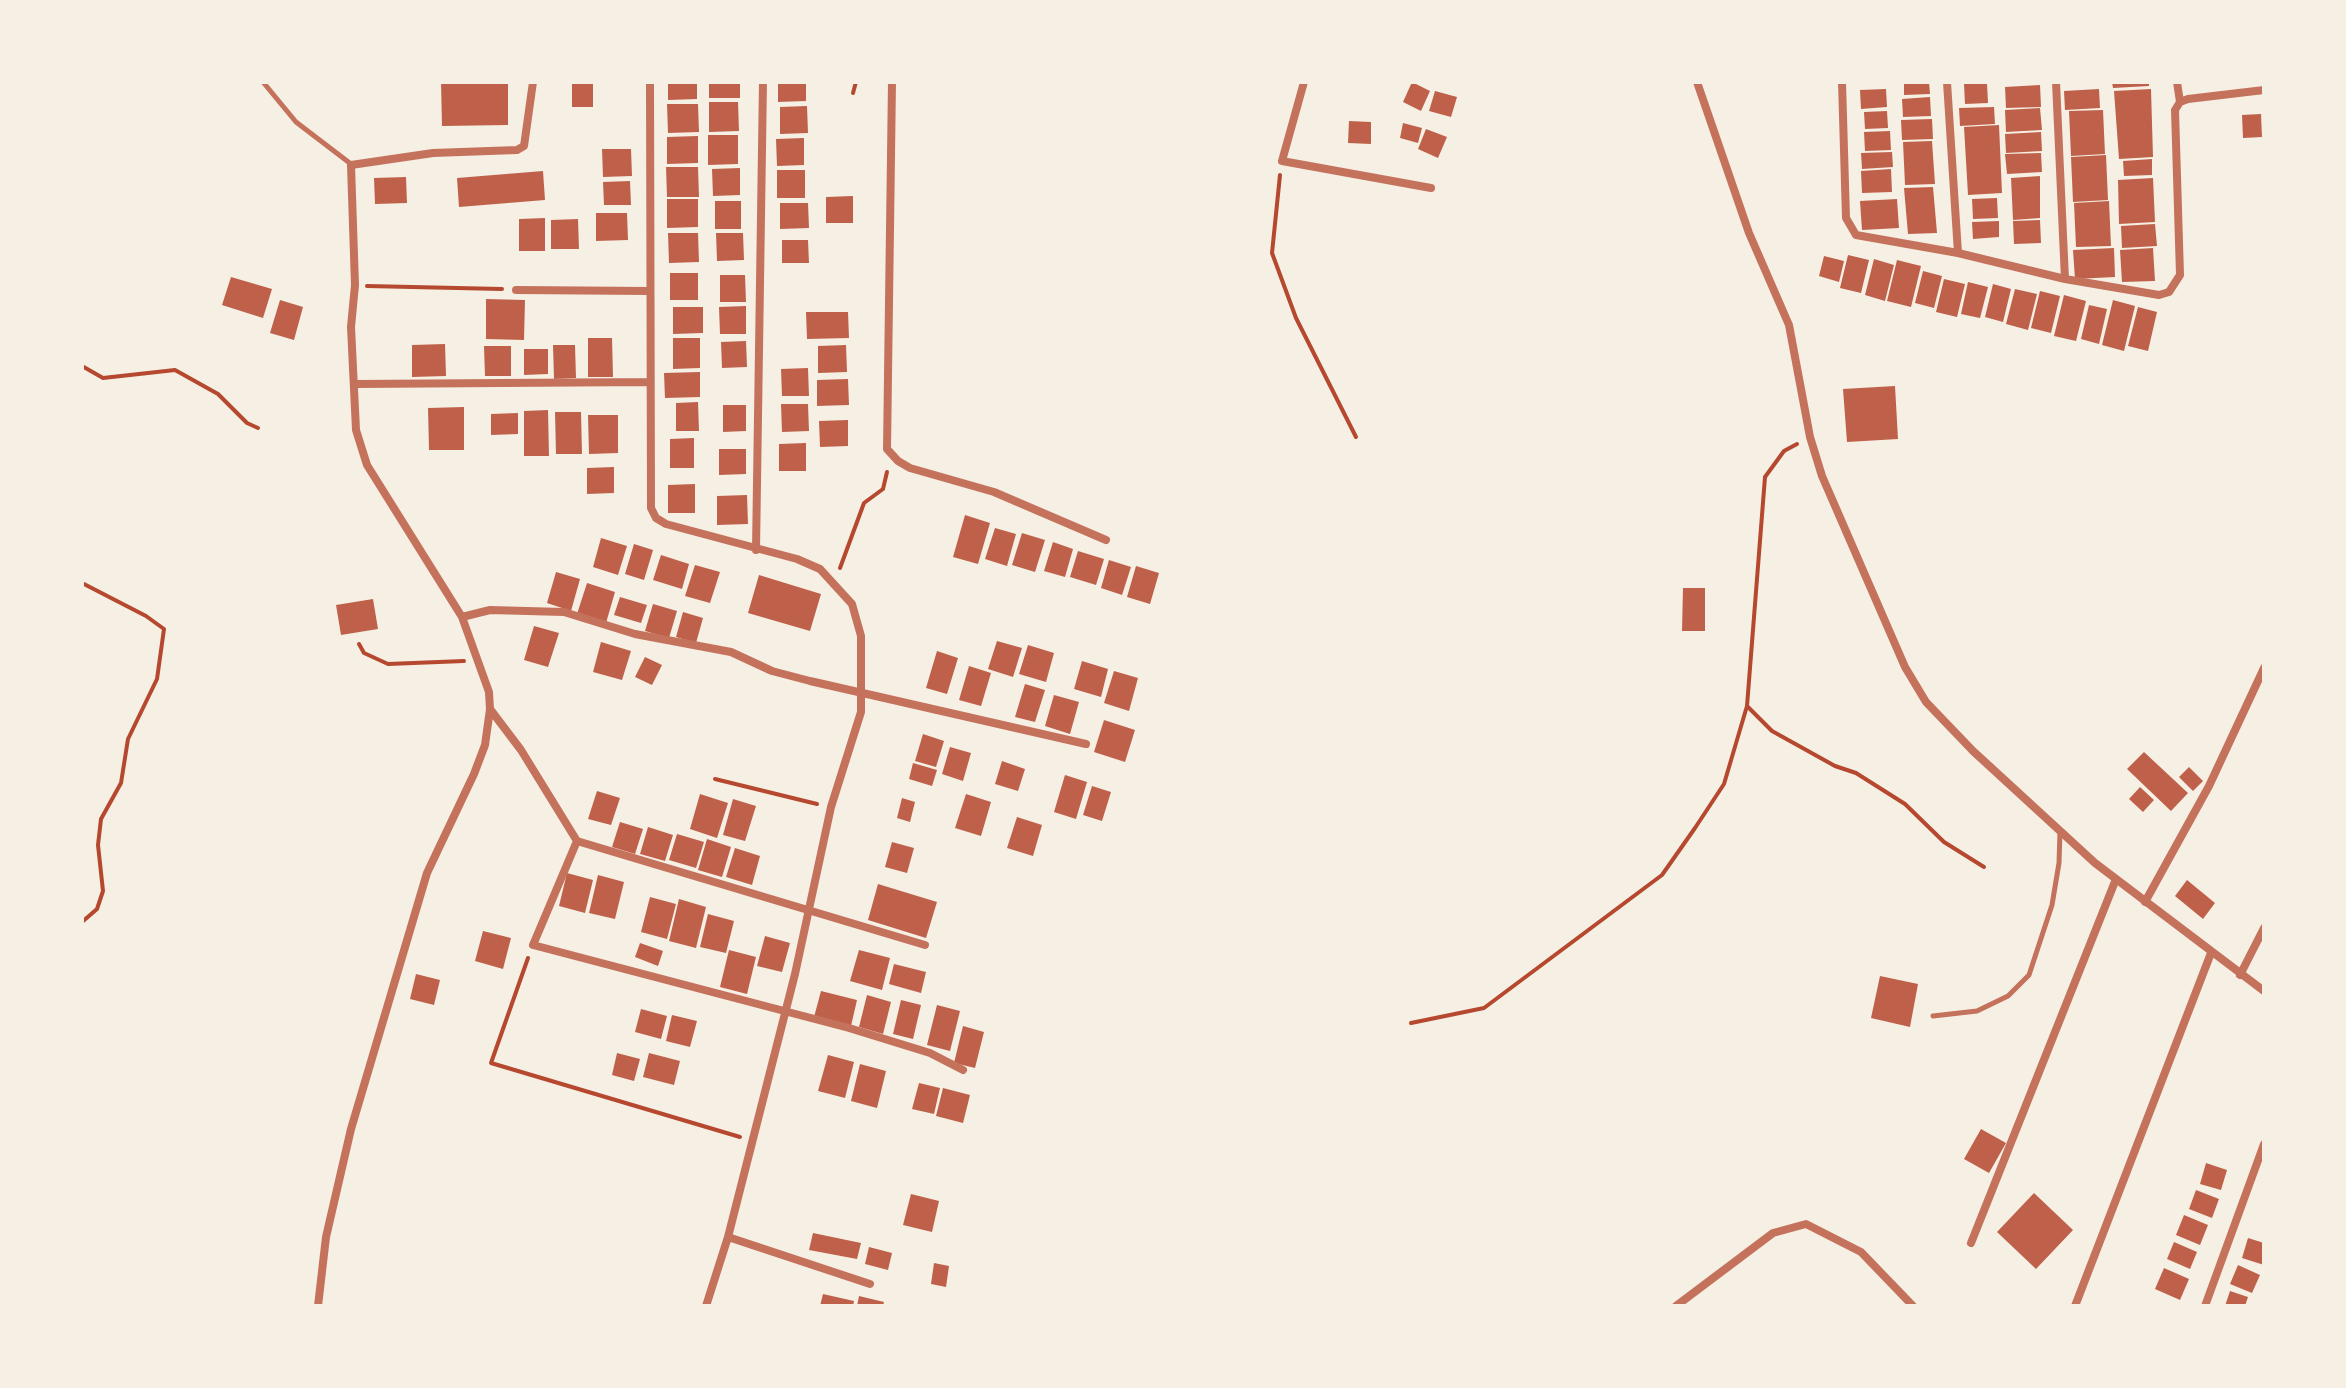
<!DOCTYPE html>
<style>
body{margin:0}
#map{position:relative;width:2346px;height:1388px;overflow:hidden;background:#f6efe4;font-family:"Work Sans",sans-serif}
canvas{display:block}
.frame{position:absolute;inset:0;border:84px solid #f6efe4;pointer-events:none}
</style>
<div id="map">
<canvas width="2346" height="1388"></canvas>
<div class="frame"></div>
</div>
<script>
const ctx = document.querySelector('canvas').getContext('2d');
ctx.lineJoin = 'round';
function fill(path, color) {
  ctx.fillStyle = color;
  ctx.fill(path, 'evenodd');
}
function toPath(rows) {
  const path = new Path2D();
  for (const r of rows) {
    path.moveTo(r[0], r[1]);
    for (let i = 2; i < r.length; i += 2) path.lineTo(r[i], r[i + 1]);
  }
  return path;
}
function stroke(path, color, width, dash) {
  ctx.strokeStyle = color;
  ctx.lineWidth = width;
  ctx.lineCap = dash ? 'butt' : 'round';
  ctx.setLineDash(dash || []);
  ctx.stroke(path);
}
fill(toPath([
 [441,82,508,82,508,125,442,126],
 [572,82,593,82,593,107,572,107],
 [668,82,697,82,697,99,668,100],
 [709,82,740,82,740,98,709,98],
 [778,82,806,82,806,101,778,102],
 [1412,82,1430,91,1421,111,1403,102],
 [1904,82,1929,82,1930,94,1904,95],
 [2112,82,2149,82,2149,86,2113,88],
 [1987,83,1988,103,1965,104,1964,84],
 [2040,85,2041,107,2006,108,2005,87],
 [1886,89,1887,107,1861,109,1860,90],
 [2099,89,2100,108,2065,110,2064,91],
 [2151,89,2153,157,2119,159,2114,91],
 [1435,91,1457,97,1451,117,1429,111],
 [1930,97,1931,116,1903,117,1902,99],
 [709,102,738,102,739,131,709,132],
 [667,104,698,104,699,132,668,133],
 [807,106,808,133,780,134,780,107],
 [1994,107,1995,124,1960,126,1959,108],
 [2040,108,2042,130,2006,132,2005,110],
 [2103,110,2105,154,2071,156,2069,111],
 [1887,111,1888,128,1865,129,1864,112],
 [2261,114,2262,137,2243,138,2242,115],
 [1932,119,1933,139,1902,140,1901,120],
 [1349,121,1371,122,1371,144,1348,143],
 [1403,123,1422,128,1418,143,1400,138],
 [1999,125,2002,193,1968,195,1964,127],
 [1426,129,1447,137,1438,158,1418,149],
 [1890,131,1891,150,1865,151,1864,132],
 [2041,132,2042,151,2006,153,2005,134],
 [708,135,738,135,738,164,708,165],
 [698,136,698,163,667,164,667,137],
 [804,138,804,165,777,166,776,139],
 [1932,141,1935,184,1905,185,1903,142],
 [602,149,631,149,632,176,603,177],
 [1892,152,1893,167,1862,169,1861,153],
 [2041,153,2042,172,2007,174,2005,154],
 [2106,155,2108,200,2073,202,2071,157],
 [2152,159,2152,175,2124,176,2123,161],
 [666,167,698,167,699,197,667,197],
 [740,168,740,195,713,196,712,169],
 [1891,169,1892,192,1862,193,1861,171],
 [777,170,805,170,805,198,777,198],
 [543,171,545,200,459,207,457,178],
 [2040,176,2040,218,2013,220,2011,178],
 [406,177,407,203,375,204,374,178],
 [2153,178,2155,222,2119,224,2118,180],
 [630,181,631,205,604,205,603,182],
 [1933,187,1937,233,1908,234,1904,188],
 [853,196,853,223,826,223,826,197],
 [1997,198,1998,218,1973,219,1972,199],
 [667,199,698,199,698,227,667,228],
 [1897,199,1899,228,1862,230,1860,201],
 [715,201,741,201,741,229,715,229],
 [2109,201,2111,246,2076,247,2074,203],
 [780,203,808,203,809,228,780,229],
 [596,213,627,213,628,240,596,241],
 [545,218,545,251,519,251,519,219],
 [578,219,579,249,551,249,551,220],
 [2040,220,2041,243,2014,244,2013,221],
 [1999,221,1999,237,1973,239,1972,222],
 [2155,224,2157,246,2122,248,2121,226],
 [668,233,698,233,699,262,669,263],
 [716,233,743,233,744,260,717,261],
 [782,240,808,240,809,263,782,263],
 [2114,248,2115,277,2075,279,2073,250],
 [2153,248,2155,281,2122,282,2120,250],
 [1848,255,1869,260,1861,293,1840,288],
 [1824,256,1844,261,1839,282,1819,276],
 [1874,259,1894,265,1885,301,1865,295],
 [1897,260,1921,266,1911,307,1887,301],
 [1923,271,1942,276,1934,308,1915,303],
 [670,273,698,273,698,300,670,300],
 [720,275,745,275,746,302,720,302],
 [231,277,272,289,263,318,222,305],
 [1944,279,1965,284,1957,317,1936,312],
 [1968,282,1988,287,1980,318,1961,314],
 [1993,284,2011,289,2003,322,1985,317],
 [2015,289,2037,294,2028,330,2006,324],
 [2040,291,2060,296,2051,333,2031,328],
 [2064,295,2086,301,2076,341,2054,336],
 [486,299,525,300,524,340,486,339],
 [280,300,303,307,294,340,270,333],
 [2113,300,2135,306,2124,351,2102,345],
 [2089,305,2107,309,2099,344,2081,339],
 [746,306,746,334,720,334,719,307],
 [673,307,703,307,703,333,673,334],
 [2138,307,2157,312,2148,351,2128,346],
 [806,312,848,312,849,338,807,339],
 [588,338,612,338,613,377,588,377],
 [673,338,700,338,700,368,673,369],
 [746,341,747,367,722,368,721,342],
 [445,344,446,376,412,377,412,345],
 [553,345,575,345,576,378,554,379],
 [846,345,847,372,818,373,818,346],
 [484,346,511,346,511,376,485,376],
 [524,349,548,349,548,374,524,375],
 [808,368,809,396,782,396,781,369],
 [700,372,700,397,665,398,664,373],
 [848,379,849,405,817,406,817,380],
 [1895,386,1898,439,1847,442,1843,389],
 [698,402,699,431,676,431,676,403],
 [781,404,808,404,809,431,782,432],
 [723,405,746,405,746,431,723,432],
 [464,407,464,450,429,450,428,408],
 [548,410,549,456,524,456,524,411],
 [555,412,581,412,582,454,556,454],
 [518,413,518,434,491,435,491,414],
 [588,415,618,415,618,453,589,454],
 [848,420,848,446,820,447,819,421],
 [694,438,694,468,670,468,670,439],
 [806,443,806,471,779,471,779,444],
 [719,449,746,449,746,474,719,475],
 [614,467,614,493,587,494,587,468],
 [695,484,695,513,668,513,668,485],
 [747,495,748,524,717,525,717,496],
 [965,515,990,523,978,564,953,557],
 [995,528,1016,534,1007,566,985,559],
 [1022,533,1045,540,1035,572,1012,565],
 [601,538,627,546,618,575,593,567],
 [1053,542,1073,549,1065,577,1044,571],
 [634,544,653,550,644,580,625,574],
 [1078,551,1104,559,1096,585,1070,577],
 [661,555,689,564,682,589,653,580],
 [1109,560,1131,567,1122,595,1101,588],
 [695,565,720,572,710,603,685,596],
 [1136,566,1159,573,1150,604,1127,597],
 [556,572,580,579,571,611,547,603],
 [759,575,821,594,810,631,748,613],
 [587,583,615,592,606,623,577,614],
 [1683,588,1705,588,1705,631,1682,631],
 [620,597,647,605,641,623,614,615],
 [373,599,378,629,341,635,336,605],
 [653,604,677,611,669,638,645,631],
 [683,612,703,618,696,643,676,637],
 [534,626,559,633,548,667,524,660],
 [997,641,1022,648,1013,677,988,669],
 [601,642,631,651,622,680,593,672],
 [1028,645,1054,653,1046,682,1019,674],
 [937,651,958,658,947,694,926,688],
 [645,657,662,665,652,685,635,677],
 [1082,661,1108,669,1101,697,1074,689],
 [969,666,991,673,981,706,959,700],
 [1114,671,1138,678,1129,711,1104,703],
 [1025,684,1045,690,1035,722,1015,717],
 [1054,695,1079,702,1070,734,1045,726],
 [1104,720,1135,730,1125,762,1094,752],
 [923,734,944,741,936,767,915,761],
 [950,747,971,753,963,781,942,774],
 [2144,752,2188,793,2171,811,2127,769],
 [1002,761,1025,769,1018,791,995,784],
 [913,763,937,770,932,786,909,779],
 [2189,767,2203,781,2193,791,2179,777],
 [1065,775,1087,782,1076,819,1054,812],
 [1092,786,1111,792,1102,821,1083,815],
 [2140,787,2154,800,2143,812,2129,799],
 [597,791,620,798,611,825,588,819],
 [700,794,728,803,717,838,690,829],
 [966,794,991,802,981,836,955,828],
 [902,798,915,802,910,822,897,818],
 [733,799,756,806,745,841,723,835],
 [1017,817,1042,825,1033,856,1007,848],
 [620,822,643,829,635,854,612,847],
 [648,827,673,835,665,861,640,854],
 [677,834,704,842,696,868,669,860],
 [707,839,731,847,722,877,698,870],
 [892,842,914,848,907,873,885,867],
 [735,848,760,856,752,885,726,877],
 [567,873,593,880,585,913,559,906],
 [598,875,624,882,615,919,589,913],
 [2187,880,2215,903,2203,919,2175,896],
 [878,884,937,902,926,938,868,920],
 [650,897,676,904,667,939,641,932],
 [679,899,706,907,696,948,669,941],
 [708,914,734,921,726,953,700,947],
 [483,931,511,938,503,969,475,961],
 [765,936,790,943,782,972,757,966],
 [640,943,663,951,658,966,635,957],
 [729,950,756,957,747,994,720,987],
 [859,950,890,958,882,990,850,981],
 [894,964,926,972,921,993,889,984],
 [416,974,440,980,434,1005,410,999],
 [1880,976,1918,984,1910,1027,1871,1018],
 [821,991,857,1000,851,1026,814,1017],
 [867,995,891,1002,883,1034,859,1027],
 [901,1000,921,1005,913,1039,893,1034],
 [937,1005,960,1011,950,1051,927,1045],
 [641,1009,667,1016,661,1039,635,1032],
 [672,1015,697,1021,690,1047,666,1041],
 [963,1026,984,1032,975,1068,954,1063],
 [617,1053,640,1059,634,1081,612,1075],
 [649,1053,680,1061,674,1085,643,1077],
 [828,1055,854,1062,845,1098,818,1091],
 [860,1064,886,1071,877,1108,851,1101],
 [919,1083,940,1088,934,1114,912,1109],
 [943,1088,970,1095,963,1123,936,1116],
 [1981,1129,2006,1143,1989,1173,1964,1159],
 [2206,1163,2227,1170,2221,1190,2200,1184],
 [2196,1190,2219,1199,2212,1218,2189,1209],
 [2034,1193,2073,1230,2036,1269,1997,1232],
 [911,1194,939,1201,932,1232,903,1225],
 [2184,1215,2208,1225,2200,1245,2176,1235],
 [813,1233,861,1243,857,1259,809,1250],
 [2248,1238,2264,1243,2264,1265,2242,1258],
 [2174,1242,2197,1252,2190,1269,2167,1259],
 [869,1247,892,1253,888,1270,865,1264],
 [934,1263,949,1266,946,1287,931,1284],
 [2238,1265,2260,1275,2252,1293,2230,1284],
 [2164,1268,2189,1279,2180,1300,2155,1289],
 [2230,1291,2248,1297,2245,1306,2225,1306],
 [823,1294,854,1301,853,1306,820,1306],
 [859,1296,884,1302,883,1306,857,1306]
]), '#bf614a');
stroke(toPath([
 [853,93,856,82],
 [1280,175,1272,253,1296,318,1356,437],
 [367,286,502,289],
 [82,366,103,378,175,370,218,394,247,423,258,428],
 [840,568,864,503,883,489,887,472],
 [82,583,146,616,164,629,157,679,128,739,121,783,101,819,98,845,103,891,97,909,82,922],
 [359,644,364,653,388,664,464,661],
 [1747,706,1772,731,1835,766,1856,773,1905,804,1944,842,1984,867],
 [715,779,817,804],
 [528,958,491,1063,740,1137],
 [1411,1023,1484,1008,1662,875,1695,828,1724,784,1747,706,1765,477,1784,451,1797,444]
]), '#b5482f', 4);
stroke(toPath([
 [263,82,296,122,351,164],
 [1933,1016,1977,1011,2008,996,2029,975,2052,905,2059,863,2060,832]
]), '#c5725c', 5);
stroke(toPath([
 [650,82,651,508,656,518,666,524,797,559,820,569,852,604,861,636,861,712,831,807,795,974,728,1237,706,1306],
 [892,82,887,449,898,461,910,468,994,492,1106,540],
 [1304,82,1282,161,1431,188],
 [1697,82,1749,233,1789,325,1810,437,1822,476,1905,667,1926,702,1973,751,2095,863,2264,991],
 [1842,82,1846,218,1856,235,1958,253,2065,279,2159,295,2169,292,2180,275,2175,110,2180,102,2188,99,2264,90],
 [1947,82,1958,253],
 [2056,82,2065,279],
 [2177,82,2180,102],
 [516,290,648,291],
 [355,384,649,382],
 [756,550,763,82],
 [462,617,490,610,564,612,635,634,731,652,772,671,810,681,1086,744],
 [490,709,521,750,577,841,533,945,849,1028,930,1053,963,1070],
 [577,841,925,945],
 [2145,902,2209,786,2264,668],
 [2240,975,2264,928],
 [728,1237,870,1284],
 [1971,1243,2116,879],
 [318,1306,326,1237,351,1129,427,873,474,774,485,745,490,709,489,692,462,617,367,465,356,430,351,327,355,285,351,165,433,153,517,150,524,146,533,82],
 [1676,1306,1773,1233,1806,1224,1861,1252,1913,1306],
 [2075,1306,2211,953],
 [2205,1306,2264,1144]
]), '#c5725c', 8);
</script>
